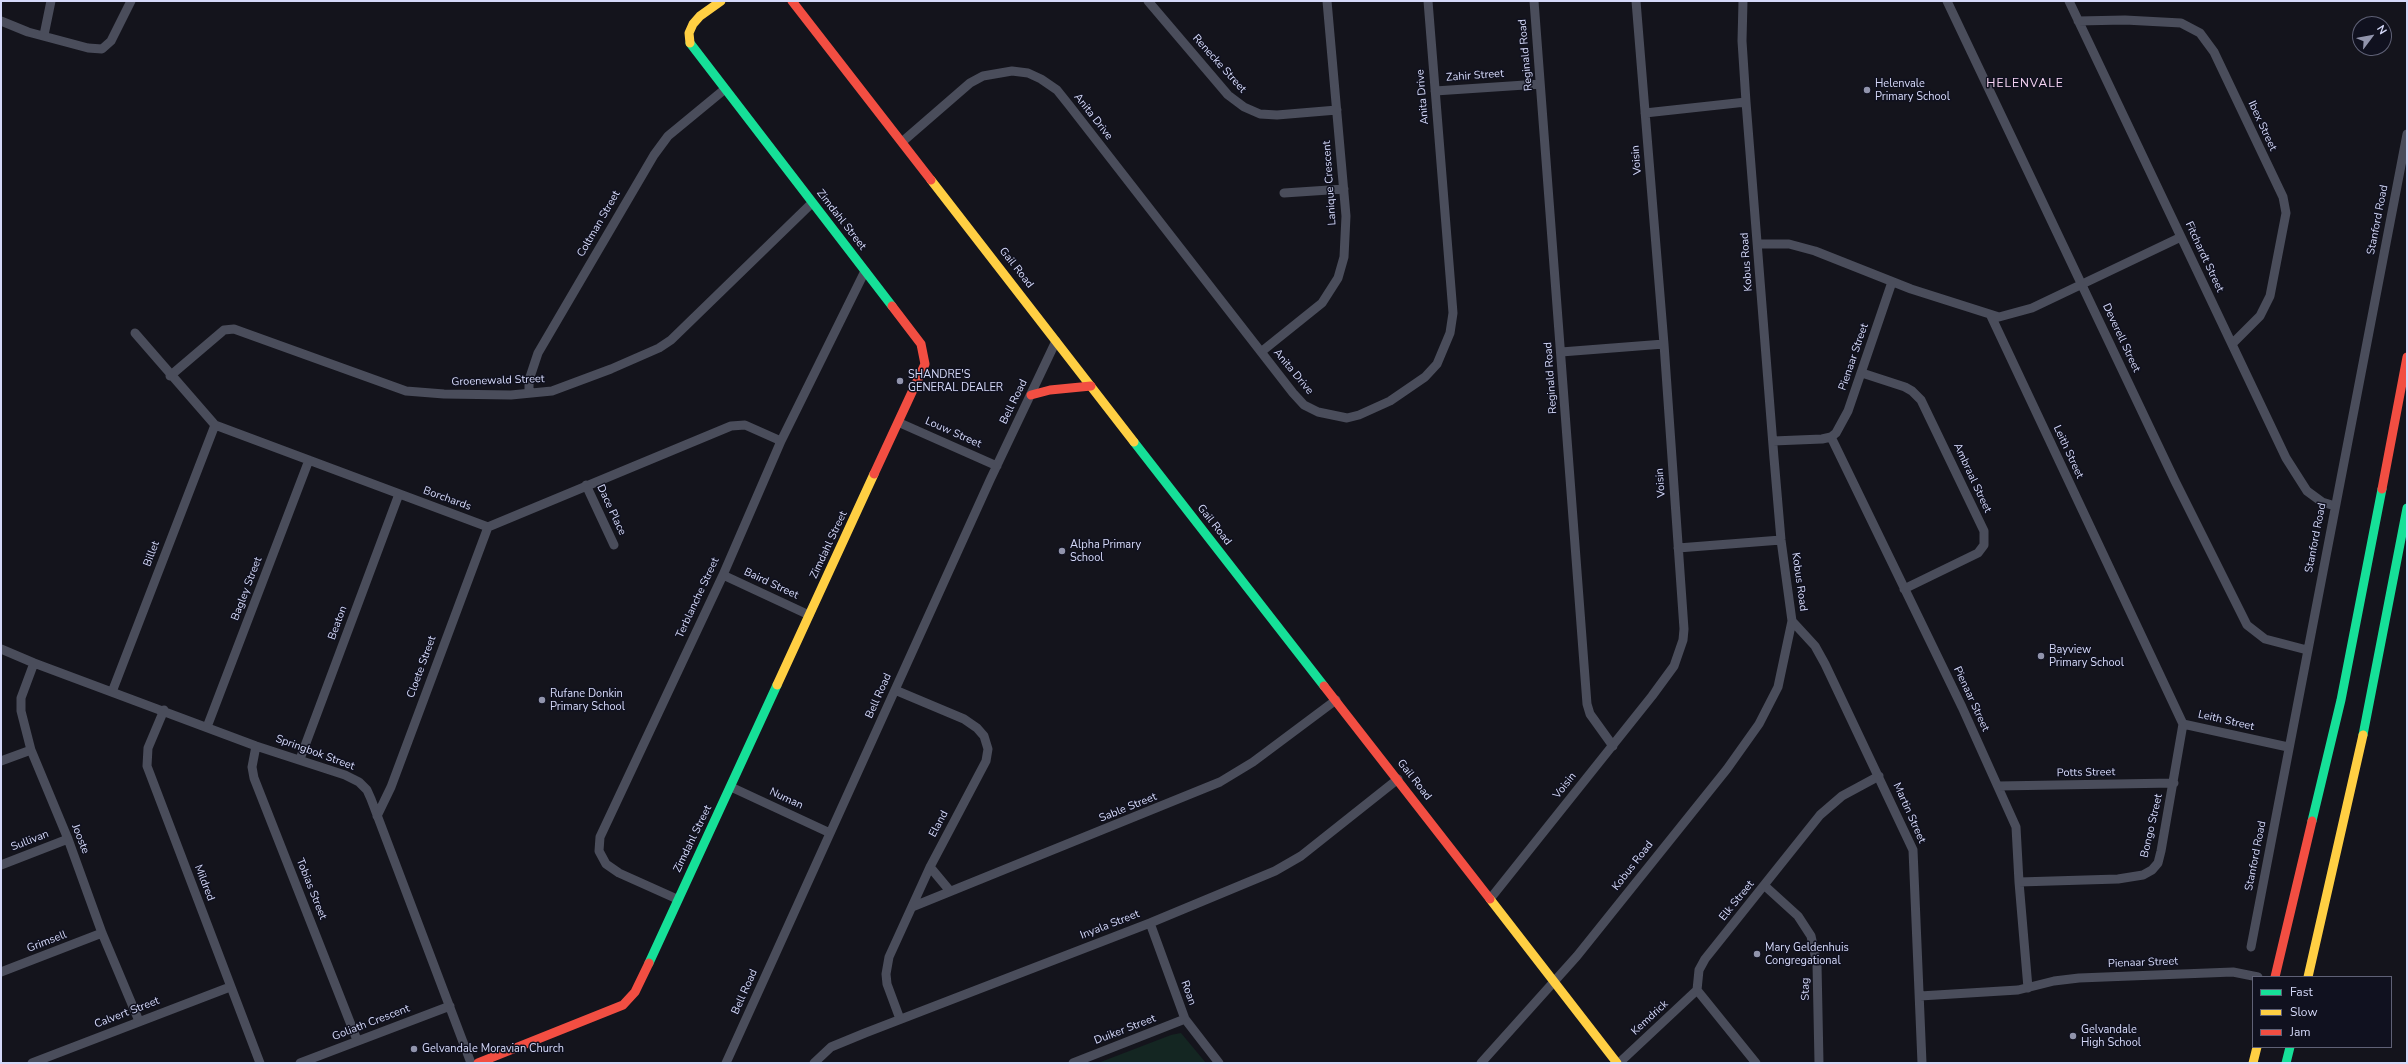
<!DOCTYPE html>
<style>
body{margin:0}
#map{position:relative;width:2408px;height:1064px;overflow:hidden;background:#14141c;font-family:"Nunito Sans",sans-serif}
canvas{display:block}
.frame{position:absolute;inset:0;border:2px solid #d5d9f9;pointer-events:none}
.legend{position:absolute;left:2252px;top:976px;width:140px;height:72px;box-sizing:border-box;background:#10111f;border:1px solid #5f6176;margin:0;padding:5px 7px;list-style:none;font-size:12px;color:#d5d9f9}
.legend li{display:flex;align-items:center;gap:8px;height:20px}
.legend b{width:20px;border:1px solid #5f6176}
.north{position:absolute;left:2352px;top:16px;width:40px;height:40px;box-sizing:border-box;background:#10111f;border:1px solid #5f6176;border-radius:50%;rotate:58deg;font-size:11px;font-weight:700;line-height:16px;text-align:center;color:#d5d9f9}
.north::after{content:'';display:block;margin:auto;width:14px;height:18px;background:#9194ac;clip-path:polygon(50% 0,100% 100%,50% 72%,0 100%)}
</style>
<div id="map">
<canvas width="2408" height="1064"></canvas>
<div class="frame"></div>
<ul class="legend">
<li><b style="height:5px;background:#16e098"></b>Fast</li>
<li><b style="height:5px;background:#ffcf43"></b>Slow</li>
<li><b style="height:5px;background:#f24e42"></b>Jam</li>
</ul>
<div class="north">N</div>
</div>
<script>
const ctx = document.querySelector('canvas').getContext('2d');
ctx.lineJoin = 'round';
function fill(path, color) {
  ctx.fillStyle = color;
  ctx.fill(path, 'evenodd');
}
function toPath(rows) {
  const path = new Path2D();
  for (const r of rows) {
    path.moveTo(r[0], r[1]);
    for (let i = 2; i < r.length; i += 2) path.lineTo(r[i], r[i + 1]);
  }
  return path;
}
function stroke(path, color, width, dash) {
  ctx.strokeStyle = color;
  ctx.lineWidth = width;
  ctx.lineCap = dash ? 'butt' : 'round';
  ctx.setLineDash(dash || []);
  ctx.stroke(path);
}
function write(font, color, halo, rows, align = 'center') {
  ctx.font = font + ' "Nunito Sans",sans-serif';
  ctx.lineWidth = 3;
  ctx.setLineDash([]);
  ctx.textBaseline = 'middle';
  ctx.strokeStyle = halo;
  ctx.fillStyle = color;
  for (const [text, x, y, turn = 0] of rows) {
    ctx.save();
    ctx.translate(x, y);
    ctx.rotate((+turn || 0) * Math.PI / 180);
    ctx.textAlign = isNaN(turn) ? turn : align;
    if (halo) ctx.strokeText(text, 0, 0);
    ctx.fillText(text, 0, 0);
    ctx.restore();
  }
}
fill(toPath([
 [1181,1033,1206,1063,1098,1063,1171,1035]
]), '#142622');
stroke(toPath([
 [1148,1,1228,95,1244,107,1260,114,1277,115,1337,110],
 [1534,1,1587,704,1590,714,1613,746],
 [1947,1,2175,481,2247,625,2265,639,2307,650],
 [2069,1,2286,458,2307,491,2322,502,2335,506],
 [1,21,28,32,88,48,102,49,111,41,131,1],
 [2078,21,2125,20,2181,23,2200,33,2214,52,2283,197,2286,213,2270,296,2260,316,2232,344],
 [44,35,51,1],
 [1435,91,1540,84],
 [1645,113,1746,102],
 [902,142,970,83,983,76,1012,71,1028,73,1041,79,1057,90,1069,105,1293,393,1304,405,1318,412,1347,418,1359,415,1390,401,1425,377,1437,364,1450,333,1453,313,1428,1],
 [1284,193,1344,189],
 [1758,244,1789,244,1815,251,1911,289,1999,317,2032,308,2181,237],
 [1991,316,2183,724,2288,747],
 [135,333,215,425,488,527,731,426,745,425,781,441],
 [1261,352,1322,303,1338,278,1344,257,1346,216,1327,1],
 [1561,352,1664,344],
 [1862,373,1905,387,1912,391,1921,400,1984,531,1984,545,1978,553,1904,589],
 [170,376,224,330,234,329,406,391,444,394,511,395,552,391,611,369,659,348,671,340,812,203],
 [529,393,529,380,538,353,654,155,668,136,725,89],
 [900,423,997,466],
 [1831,437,1962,707,2016,827,2019,882,2028,988],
 [1773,441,1822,439,1831,437,1836,433,1848,411,1892,282],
 [586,485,614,545],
 [1678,548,1781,540],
 [723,575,809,615],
 [1792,621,1815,646,1825,664,1913,850,1922,1063],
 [1,649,34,663,256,746,345,775,359,782,367,790,371,799,471,1063],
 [34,663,21,698,21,711,31,750,68,839,102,933,139,1021],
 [895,690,964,719,977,728,984,736,988,749,986,761,930,867,889,957,886,974,887,984,900,1019],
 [112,692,215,425],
 [164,710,148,748,147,766,260,1063],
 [207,727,309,460],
 [256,746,252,767,254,778,357,1040],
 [300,759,399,494],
 [1,761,31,750],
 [1998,786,2174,783],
 [731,787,830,833],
 [377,816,391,787,488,527],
 [1,865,68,839],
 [930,867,950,891],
 [2019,882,2118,879,2143,875,2152,870,2158,863,2161,851,2183,724],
 [1765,886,1798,916,1811,936,1817,964,1819,1063],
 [677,899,619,873,606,864,599,851,600,837,723,575,781,441,865,271],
 [1490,899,1652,696,1674,666,1683,640,1684,629,1664,344,1636,1],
 [912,907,1220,782,1253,762,1336,700],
 [1150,923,1185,1019,1219,1063],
 [2251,947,2407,134],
 [1,972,102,933],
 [1920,996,2018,990,2054,981,2079,978,2233,972,2258,977],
 [32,1063,230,987],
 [300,1063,450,1006],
 [726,1063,990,480,1056,341],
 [814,1063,831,1047,865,1033,1150,923,1275,871,1301,856,1398,779],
 [1073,1063,1185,1019],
 [1481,1063,1577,956,1727,769,1759,724,1778,687,1792,621,1781,540,1774,458,1746,102,1742,41,1743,1],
 [1619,1063,1697,990],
 [1756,1063,1697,990,1699,970,1705,959,1820,815,1842,796,1879,776]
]), '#4a4d5b', 9);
stroke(toPath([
 [690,43,892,306],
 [1134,442,1324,686],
 [2363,735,2407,508],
 [2312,821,2341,700,2382,489],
 [649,963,777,685],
 [2286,1063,2290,1047]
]), '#16e098', 9);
stroke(toPath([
 [690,43,689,33,693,24,700,16,721,1],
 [931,180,1134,442],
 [777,685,874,474],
 [1490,899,1617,1063],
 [2308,977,2363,735],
 [2253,1063,2257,1047]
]), '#ffcf43', 9);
stroke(toPath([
 [792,1,931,180],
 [1031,395,1050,390,1091,386],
 [874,474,925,364,921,344,892,306],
 [2382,489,2407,357],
 [1324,686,1490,899],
 [2275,977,2312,821],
 [478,1063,623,1005,635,992,649,963]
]), '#f24e42', 9);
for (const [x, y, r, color] of [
 [1867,90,4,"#9194ac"],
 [900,381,4,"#9194ac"],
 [1062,551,4,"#9194ac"],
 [2041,656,4,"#9194ac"],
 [542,700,4,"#9194ac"],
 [1757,954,4,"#9194ac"],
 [2073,1036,4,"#9194ac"],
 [414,1049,4,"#9194ac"]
]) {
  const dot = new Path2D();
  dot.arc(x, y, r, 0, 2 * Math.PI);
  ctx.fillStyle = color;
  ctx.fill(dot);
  stroke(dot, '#10111f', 1.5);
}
write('11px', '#d5d9f9', '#10111f', [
 ["Reginald Road",1526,55,-95],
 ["Renecke Street",1219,64,48],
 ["Zahir Street",1475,76,-4],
 ["Anita Drive",1423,97,-95],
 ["Anita Drive",1093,117,52],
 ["Ibex Street",2262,126,65],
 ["Voisin",1637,160,-95],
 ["Lanique Crescent",1330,183,-94],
 ["Zimdahl Street",841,220,52],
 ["Stanford Road",2378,220,-79],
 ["Coltman Street",599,224,-60],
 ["Fitchardt Street",2204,257,65],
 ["Kobus Road",1747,262,-94],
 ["Gail Road",1016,268,52],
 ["Deverell Street",2121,338,65],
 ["Pienaar Street",1854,357,-71],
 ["Anita Drive",1293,372,50],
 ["Reginald Road",1551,378,-94],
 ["Groenewald Street",498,381,-2],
 ["Bell Road",1014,402,-64],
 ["Louw Street",953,433,24],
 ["Leith Street",2068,452,65],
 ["Ambraal Street",1972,478,65],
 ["Voisin",1661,483,-94],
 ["Borchards",447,499,20],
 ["Dace Place",611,510,65],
 ["Gail Road",1214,525,52],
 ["Stanford Road",2316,538,-79],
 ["Zimdahl Street",829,545,-65],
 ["Billet",152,554,-69],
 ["Kobus Road",1799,582,82],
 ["Baird Street",771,584,25],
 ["Bagley Street",247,589,-69],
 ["Terblanche Street",698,598,-65],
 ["Beaton",338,623,-70],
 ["Cloete Street",422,667,-70],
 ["Bell Road",879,696,-66],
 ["Pienaar Street",1971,699,65],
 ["Leith Street",2226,721,13],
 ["Springbok Street",315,753,20],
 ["Potts Street",2086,773,-1],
 ["Gail Road",1414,780,52],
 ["Voisin",1565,786,-52],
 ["Numan",786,799,25],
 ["Sable Street",1128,808,-22],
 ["Martin Street",1909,813,66],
 ["Eland",939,824,-62],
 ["Bongo Street",2152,826,-77],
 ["Jooste",80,839,69],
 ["Zimdahl Street",693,839,-64],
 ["Sullivan",30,841,-21],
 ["Stanford Road",2256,856,-79],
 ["Kobus Road",1633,866,-52],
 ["Mildred",204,883,69],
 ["Tobias Street",311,889,68],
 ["Elk Street",1737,901,-51],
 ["Inyala Street",1110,925,-21],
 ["Grimsell",47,942,-21],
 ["Pienaar Street",2143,963,-2],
 ["Stag",1806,989,-91],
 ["Bell Road",745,992,-66],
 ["Roan",1188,993,70],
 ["Calvert Street",127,1013,-21],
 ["Kemdrick",1650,1018,-43],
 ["Goliath Crescent",371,1023,-21],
 ["Duiker Street",1125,1030,-21]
]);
write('11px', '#d5d9f9', '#10111f', [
 ["Helenvale",1875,84],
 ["Primary School",1875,97],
 ["SHANDRE'S",908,375],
 ["GENERAL DEALER",908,388],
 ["Alpha Primary",1070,545],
 ["School",1070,558],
 ["Bayview",2049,650],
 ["Primary School",2049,663],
 ["Rufane Donkin",550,694],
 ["Primary School",550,707],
 ["Mary Geldenhuis",1765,948],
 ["Congregational",1765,961],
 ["Gelvandale",2081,1030],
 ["High School",2081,1043],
 ["Gelvandale Moravian Church",422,1049]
], 'left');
ctx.letterSpacing = '1px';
write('12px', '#f9d6f5', '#10111f', [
 ["HELENVALE",2025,84]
]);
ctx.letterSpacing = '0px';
</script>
